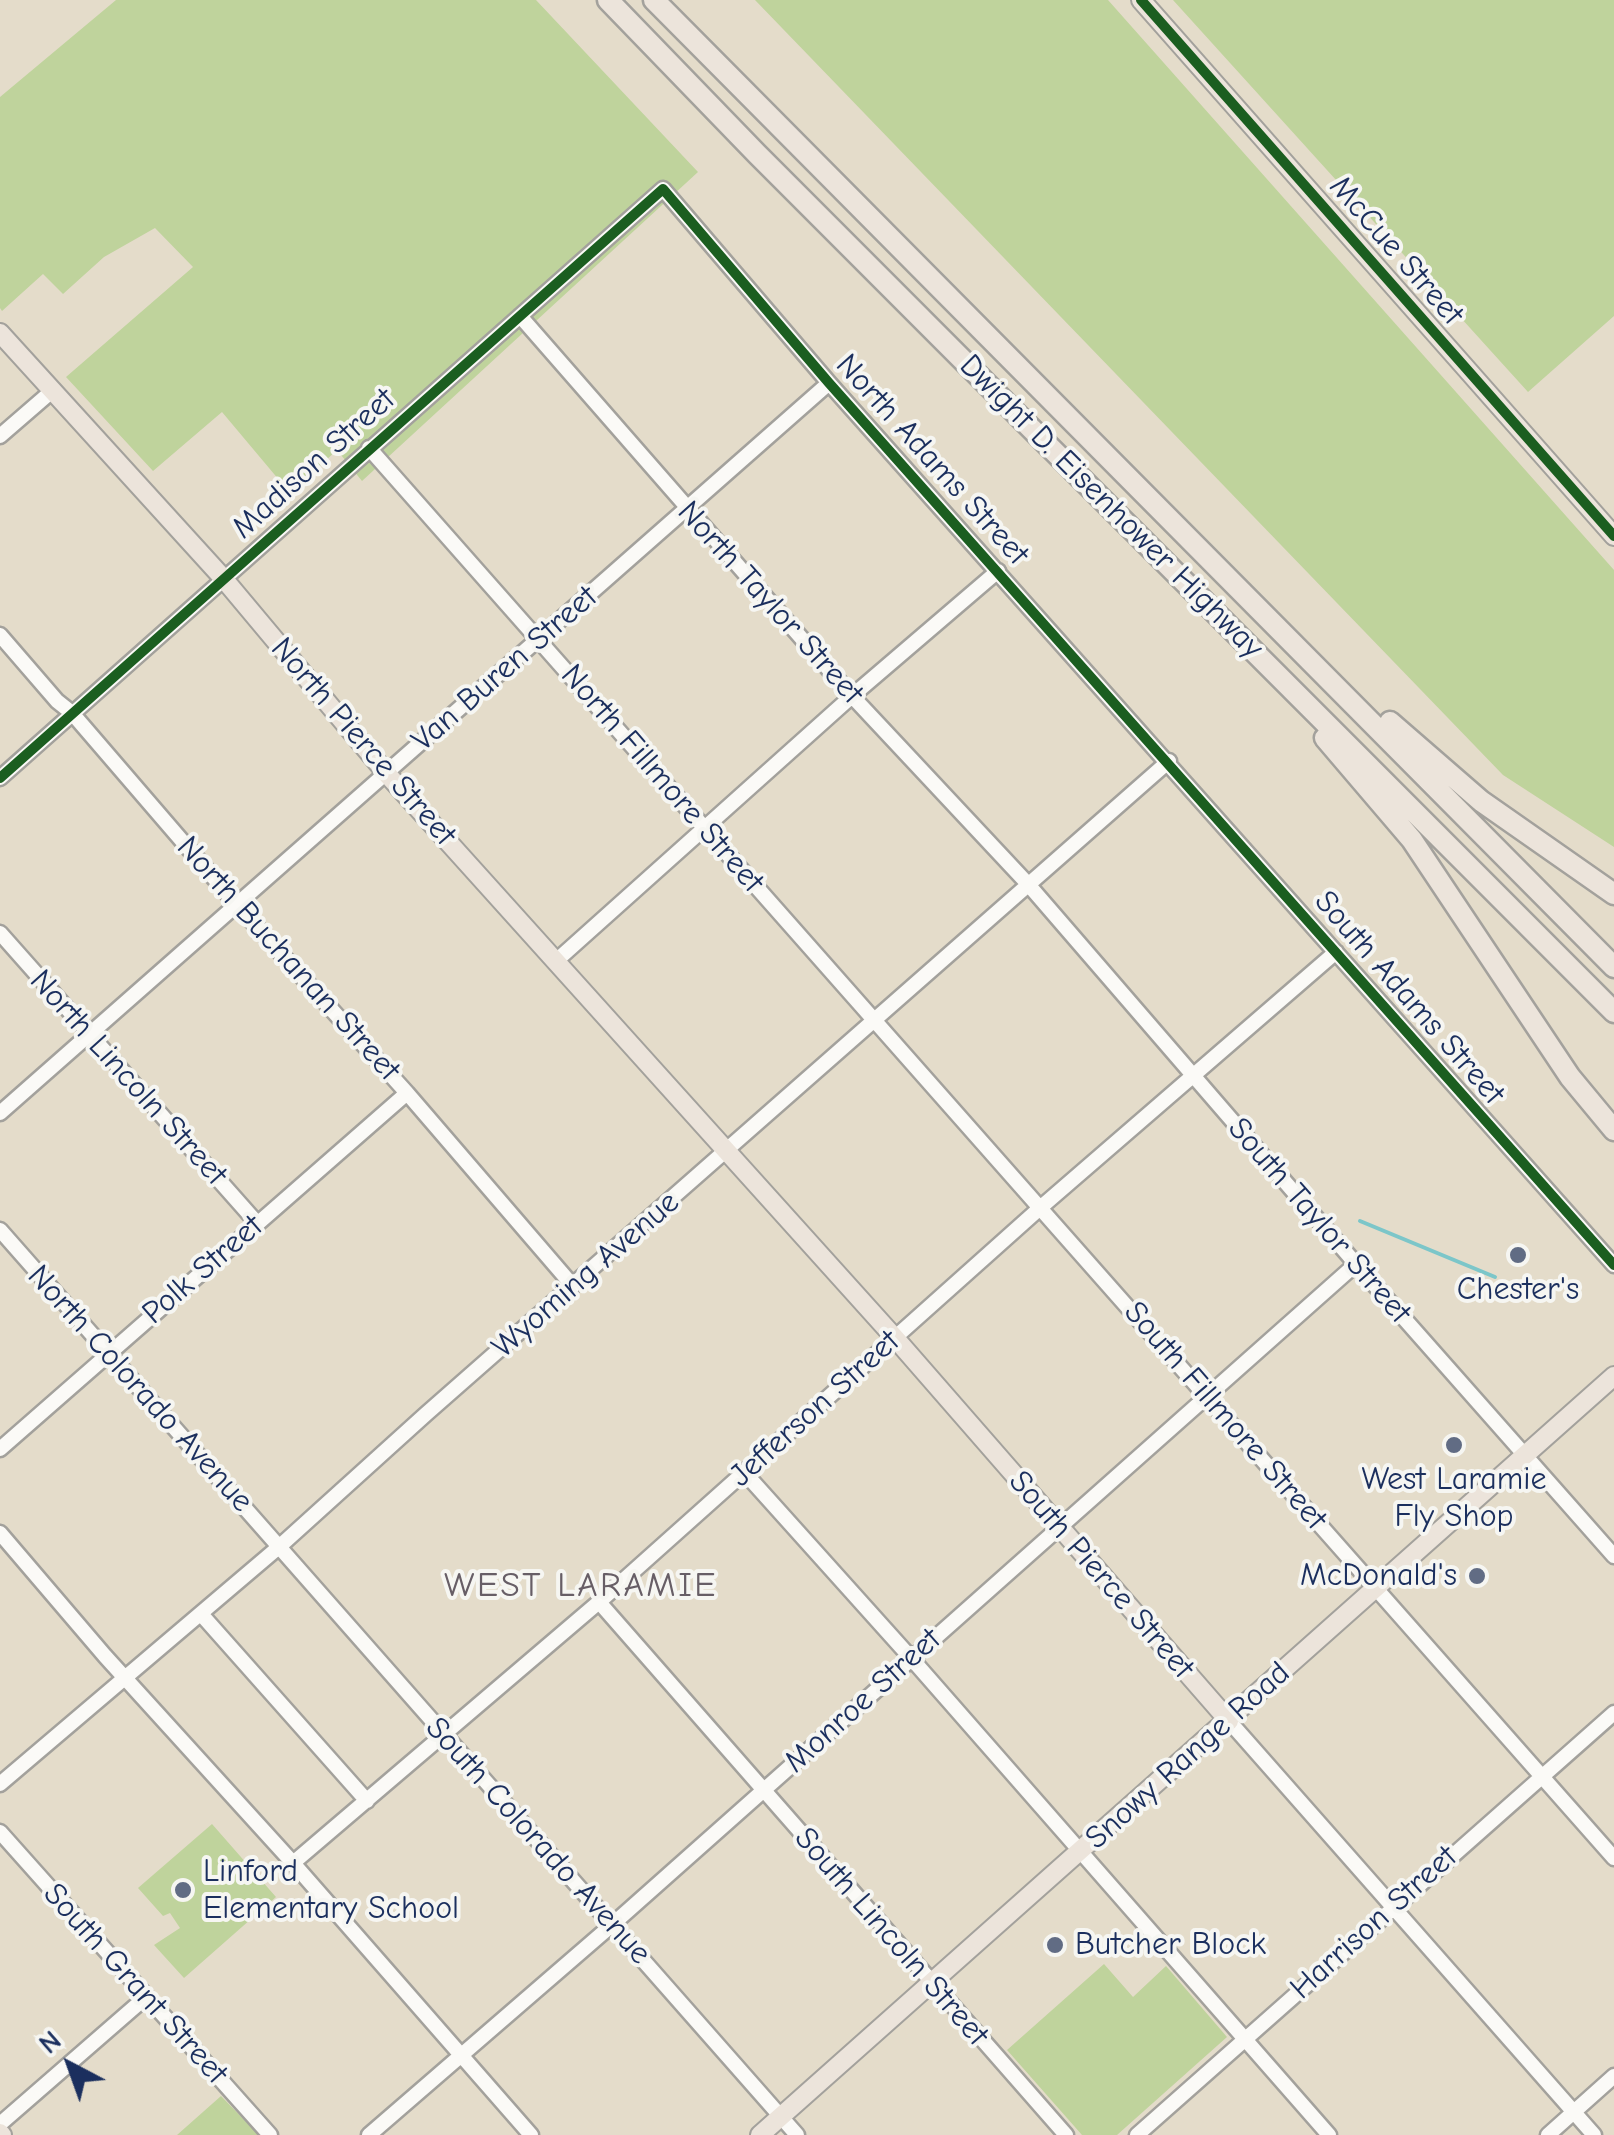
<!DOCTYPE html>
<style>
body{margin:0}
#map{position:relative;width:1614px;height:2135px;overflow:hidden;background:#e4dcca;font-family:"Comic Neue",sans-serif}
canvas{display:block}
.north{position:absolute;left:20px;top:2015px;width:100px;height:100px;-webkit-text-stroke:8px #f6f6f2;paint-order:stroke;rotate:319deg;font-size:28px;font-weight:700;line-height:40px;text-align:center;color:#1b2f5e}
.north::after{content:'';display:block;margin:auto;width:35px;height:45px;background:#1b2f5e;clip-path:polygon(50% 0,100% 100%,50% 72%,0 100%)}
</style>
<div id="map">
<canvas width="1614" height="2135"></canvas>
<div class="north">N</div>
</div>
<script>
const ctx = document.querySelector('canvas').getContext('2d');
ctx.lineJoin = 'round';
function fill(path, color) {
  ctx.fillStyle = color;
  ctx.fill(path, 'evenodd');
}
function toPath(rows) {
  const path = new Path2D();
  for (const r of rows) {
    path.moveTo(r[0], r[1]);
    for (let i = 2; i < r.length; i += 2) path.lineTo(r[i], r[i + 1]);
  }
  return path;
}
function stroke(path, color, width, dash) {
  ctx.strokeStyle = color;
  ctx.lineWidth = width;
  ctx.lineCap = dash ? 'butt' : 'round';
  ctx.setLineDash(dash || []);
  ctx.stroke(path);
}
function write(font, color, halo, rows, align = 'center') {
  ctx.font = font + ' "Comic Neue",sans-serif';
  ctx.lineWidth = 8;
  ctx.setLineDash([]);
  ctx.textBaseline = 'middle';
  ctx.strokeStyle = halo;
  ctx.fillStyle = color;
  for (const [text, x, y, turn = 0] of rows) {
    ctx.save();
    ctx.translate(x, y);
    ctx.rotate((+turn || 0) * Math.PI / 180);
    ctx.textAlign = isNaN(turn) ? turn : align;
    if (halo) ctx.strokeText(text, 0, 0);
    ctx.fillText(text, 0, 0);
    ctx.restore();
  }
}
fill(toPath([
 [116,0,536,0,698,172,362,481,337,450,290,493,222,412,153,471,66,377,193,267,155,228,104,257,63,294,43,274,2,311,0,308,0,97],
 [755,0,1108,0,1614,570,1614,847,1503,775],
 [1173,0,1614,0,1614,316,1528,392],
 [212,1824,276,1897,184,1978,154,1945,180,1928,170,1913,163,1916,138,1888],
 [1104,1964,1133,1997,1166,1966,1227,2037,1117,2135,1082,2135,1007,2050],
 [221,2096,259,2135,177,2135]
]), '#bfd39c');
stroke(toPath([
 [1360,1221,1495,1277]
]), '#7cc6c9', 4);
const minor = toPath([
 [520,316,852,696,1027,883,1356,1264,1614,1556],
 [0,436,52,391],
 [369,448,1614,1858],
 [0,635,57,701,72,713,238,906,407,1093,573,1286],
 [0,778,663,189,829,383,1614,1265],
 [0,933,257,1223],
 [556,961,852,696,998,571],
 [0,1113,829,383],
 [0,1230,797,2135],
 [0,1449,407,1093],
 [744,1472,911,1658,1329,2135],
 [0,1533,105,1656,293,1863,531,2135],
 [599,1602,1066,2135],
 [201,1614,367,1801],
 [1229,1721,1594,2135],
 [0,1784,280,1546,426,1414,1169,761],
 [0,1832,270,2135],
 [293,1863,599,1602,1040,1208,1336,952],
 [0,2124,146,1997],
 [369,2135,613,1924,1356,1264],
 [1137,2135,1614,1713],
 [1548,2135,1614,2076]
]);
const major = toPath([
 [1141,0,1614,536],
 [0,333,223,578,387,774,895,1338,1229,1721],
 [0,2133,2,2135],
 [760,2135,1614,1376]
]);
const highway = toPath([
 [608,0,757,154,1614,1012],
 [654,0,1614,967],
 [1390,722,1481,801,1614,894],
 [1325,738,1412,840,1570,1077,1614,1130]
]);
stroke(minor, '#a3a19c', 19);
stroke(major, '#a3a19c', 22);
stroke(highway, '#a3a19c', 25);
stroke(minor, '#fbfaf7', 14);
stroke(major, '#ece4db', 18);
stroke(highway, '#ece4db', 20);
stroke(toPath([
 [1141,0,1614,536],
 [0,778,663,189,829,383,1614,1265]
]), '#1b5e20', 10);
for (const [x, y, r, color] of [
 [1518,1255,10,"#616c84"],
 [1454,1445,10,"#616c84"],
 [1477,1576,10,"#616c84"],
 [183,1890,10,"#616c84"],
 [1055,1945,10,"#616c84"]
]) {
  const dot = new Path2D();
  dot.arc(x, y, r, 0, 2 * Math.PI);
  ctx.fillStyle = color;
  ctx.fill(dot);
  stroke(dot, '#f6f6f2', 4);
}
write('32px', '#1b2f5e', '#f6f6f2', [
 ["McCue Street",1396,251,49],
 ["North Adams Street",932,460,48],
 ["Madison Street",314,464,-42],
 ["Dwight D. Eisenhower Highway",1111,507,45],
 ["North Taylor Street",770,603,48],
 ["Van Buren Street",505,669,-41],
 ["North Pierce Street",363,742,49],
 ["North Fillmore Street",662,779,49],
 ["North Buchanan Street",288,959,48],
 ["South Adams Street",1409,998,49],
 ["North Lincoln Street",128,1078,48],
 ["South Taylor Street",1319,1221,49],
 ["Polk Street",203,1270,-41],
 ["Wyoming Avenue",586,1275,-41],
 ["North Colorado Avenue",140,1389,48],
 ["Jefferson Street",815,1409,-42],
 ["South Fillmore Street",1225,1416,49],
 ["South Pierce Street",1101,1575,49],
 ["Monroe Street",863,1701,-42],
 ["Snowy Range Road",1188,1756,-42],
 ["South Colorado Avenue",538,1841,48],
 ["Harrison Street",1374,1923,-42],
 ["South Lincoln Street",891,1937,49],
 ["South Grant Street",135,1984,48]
]);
write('32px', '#1b2f5e', '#f6f6f2', [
 ["Chester's",1518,1290],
 ["West Laramie",1454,1480],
 ["Fly Shop",1454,1517],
 ["McDonald's",1457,1576,"right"],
 ["Linford",203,1872,"left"],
 ["Elementary School",203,1909,"left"],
 ["Butcher Block",1075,1945,"left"]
]);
ctx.letterSpacing = '2.5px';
write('35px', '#675e66', '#f6f6f2', [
 ["WEST LARAMIE",581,1586]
]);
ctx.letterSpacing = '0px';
</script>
